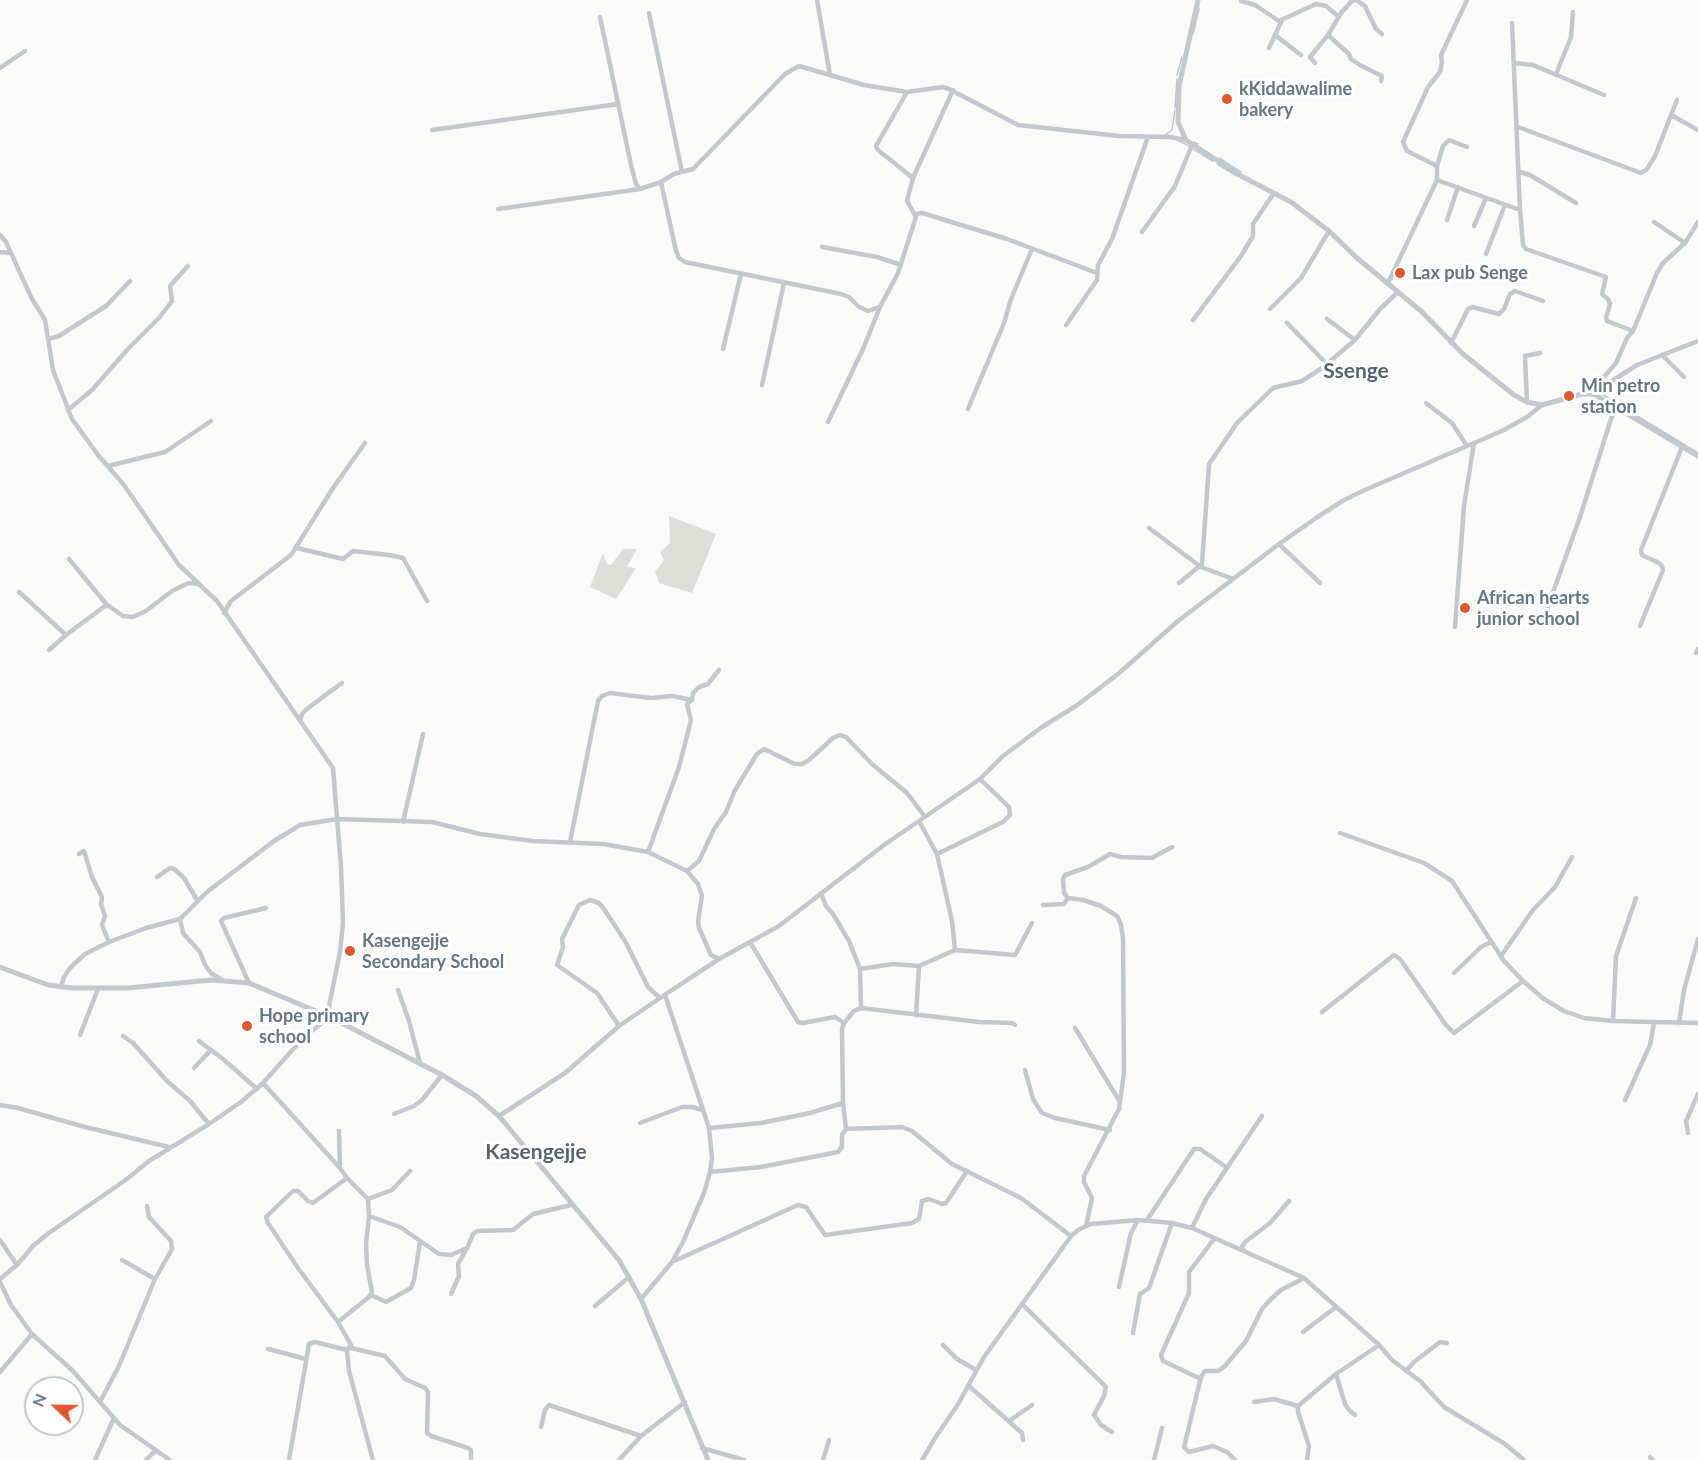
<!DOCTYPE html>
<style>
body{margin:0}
#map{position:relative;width:1698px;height:1460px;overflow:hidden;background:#fafaf8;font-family:Lato,sans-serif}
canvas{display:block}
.north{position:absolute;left:24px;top:1376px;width:60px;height:60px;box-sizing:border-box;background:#fff;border:2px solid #c1c8cd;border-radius:50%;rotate:292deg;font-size:16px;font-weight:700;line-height:24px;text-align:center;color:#657683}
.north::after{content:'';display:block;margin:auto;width:21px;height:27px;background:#e4572e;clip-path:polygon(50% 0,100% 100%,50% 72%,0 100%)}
</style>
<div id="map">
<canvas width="1698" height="1460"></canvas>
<div class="north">N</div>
</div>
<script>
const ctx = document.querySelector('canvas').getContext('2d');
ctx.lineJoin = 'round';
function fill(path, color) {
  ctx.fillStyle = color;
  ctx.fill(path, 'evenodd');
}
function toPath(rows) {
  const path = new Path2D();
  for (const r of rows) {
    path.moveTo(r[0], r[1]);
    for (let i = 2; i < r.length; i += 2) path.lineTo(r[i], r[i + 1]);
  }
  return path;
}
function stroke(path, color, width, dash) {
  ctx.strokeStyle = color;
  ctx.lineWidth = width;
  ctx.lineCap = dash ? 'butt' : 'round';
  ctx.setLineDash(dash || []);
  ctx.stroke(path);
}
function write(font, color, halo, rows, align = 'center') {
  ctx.font = font + ' Lato,sans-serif';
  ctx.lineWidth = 6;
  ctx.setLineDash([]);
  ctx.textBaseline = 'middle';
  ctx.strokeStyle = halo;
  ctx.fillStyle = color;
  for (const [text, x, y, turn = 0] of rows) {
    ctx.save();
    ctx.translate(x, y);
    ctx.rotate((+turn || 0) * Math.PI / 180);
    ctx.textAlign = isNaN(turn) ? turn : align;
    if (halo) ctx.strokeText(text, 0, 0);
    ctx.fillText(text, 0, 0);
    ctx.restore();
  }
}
fill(toPath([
 [669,516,716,534,692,593,659,583,655,572,664,560,660,552,670,543],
 [623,549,637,549,627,567,636,568,616,599,590,587,603,553,607,564,611,565]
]), '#dadfd7');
stroke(toPath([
 [1193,34,1199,9],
 [1177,75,1182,57],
 [1175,108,1177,79],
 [1165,135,1172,130,1175,110],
 [1177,140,1189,146],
 [1194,142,1198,144],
 [1193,149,1213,161],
 [1219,158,1241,172],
 [1217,164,1237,176],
 [1601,391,1602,394,1624,407],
 [1629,411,1698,453]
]), '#bbc7cb', 1.5);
stroke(toPath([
 [817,0,830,75],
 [1356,0,1365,6,1376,29,1382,34],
 [1241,1,1255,5,1279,21,1316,4,1326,6,1339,17],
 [649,13,682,172],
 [600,17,631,165,636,184,640,189,661,182,674,174,693,169,785,74,799,66,864,85,907,92,943,87,949,89,1018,125,1119,136,1170,137,1186,140],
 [1512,23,1520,210,1523,245,1526,249,1606,277,1602,294,1608,299,1610,304,1606,318,1607,321,1633,331],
 [1275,35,1301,55],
 [1328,35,1349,54,1351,59,1360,65,1382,76,1381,81],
 [1269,48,1282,20],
 [1315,63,1310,57,1328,35,1341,13,1352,1,1355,0],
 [1514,63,1533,65,1604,95],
 [0,68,25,51],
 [1556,74,1571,37,1573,12],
 [907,92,876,146,878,150,913,178],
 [1671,115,1698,130],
 [1518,127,1641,173,1647,169,1655,156,1677,100],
 [432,130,618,104],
 [1437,166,1407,151,1403,142,1428,87,1440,72,1442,62,1441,55,1467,0],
 [1520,172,1530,175,1576,203],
 [1437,180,1520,210],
 [661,182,676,251,679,258,685,262,841,294,849,297,859,307,868,311,879,307],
 [498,209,640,189],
 [916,214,922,213,1007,239,1097,273],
 [1447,220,1458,187],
 [1654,222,1685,243],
 [1474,226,1486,198],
 [1142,232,1175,186,1192,145],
 [0,235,6,242,31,297,45,320,53,370,72,419,98,455,124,485,179,565,217,601,333,768,341,867,343,923,340,952,329,1006,330,1017,304,1037,263,1083,241,1102,209,1124,149,1161,127,1179,46,1235,33,1246,17,1265,0,1279],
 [822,247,877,257,901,265],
 [0,252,11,253],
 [1486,254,1505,205],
 [1388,283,1437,180,1437,166,1443,146,1449,140,1467,147],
 [1270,309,1301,278,1329,231],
 [1327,319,1355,340],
 [1193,320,1241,256,1253,236,1253,224,1274,193],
 [1287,323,1327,364],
 [1066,325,1097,280,1098,265,1112,239,1148,137],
 [48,339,59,336,106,306,130,281],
 [1451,343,1468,309,1472,307,1499,314,1504,309,1510,294,1515,291,1543,301],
 [723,349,741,274],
 [1662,355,1684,377],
 [762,385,784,283],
 [1596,391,1598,381,1603,378,1616,363,1627,338,1633,331,1657,273,1663,263,1685,243,1698,222],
 [1596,391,1637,365,1698,341],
 [1527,402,1525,356,1540,353],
 [1426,403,1452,423,1467,446],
 [968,409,1004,323,1011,299,1032,249],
 [68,410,92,390,127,350,159,318,172,301,170,286,188,266],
 [828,422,863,349,880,307,898,273,916,217,907,201,913,178,953,90],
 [108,466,165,452,211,421],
 [1149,528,1201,567,1233,579],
 [1279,544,1320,583],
 [297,548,343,559,353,551,389,555,403,558,427,601],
 [69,559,107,605],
 [1179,583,1202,564,1209,464,1237,423,1273,388,1302,381,1322,368,1355,340,1380,309,1398,292],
 [19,592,66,635,105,606,109,606,123,616,133,617,146,611,172,591,182,586,189,583,198,584],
 [1547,609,1580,517,1611,419,1617,407],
 [224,613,231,601,291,555,333,488,365,443],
 [1640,626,1663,570,1662,566,1659,563,1642,555,1641,550,1682,447],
 [1455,627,1464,506,1474,443],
 [49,650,66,635],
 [1696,653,1698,649],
 [300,721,302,714,308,708,342,683],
 [919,821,937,854,952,921,955,950],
 [403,822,423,734],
 [1340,833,1424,863,1452,881,1504,961,1523,981,1544,999,1564,1011,1584,1018,1613,1021,1698,1023],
 [570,842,598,701,602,696,610,693,651,698,672,696,692,700],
 [648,852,679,767,691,720,687,704,692,700,693,693,699,687,708,684,719,670],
 [79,854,84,851,92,877,102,897,101,904,105,916,102,925,109,942],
 [937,854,1003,822,1010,815,1009,807,980,779],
 [687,871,699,861,714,829,726,812,735,790,757,754,764,749,795,764,802,764,809,760,833,738,840,735,846,737,872,764,907,793,925,817],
 [157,877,170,868,174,869,184,878,197,900],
 [821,893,826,906,833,914,849,941,860,969,861,1008],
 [1043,905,1064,904,1068,898],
 [180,919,183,933,200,952,205,965,211,973,222,980],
 [750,942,798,1022,803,1023,835,1017,844,1023],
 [1501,956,1533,910,1555,887,1572,857],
 [860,969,893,964,919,966,955,950,1015,955,1032,923],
 [1454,973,1481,947,1491,942],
 [249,983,221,921,224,918,266,908],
 [61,987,64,977,70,968,85,954,109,942,146,928,180,919,207,892,274,841,300,825,337,819,432,822,480,834,533,841,603,844,648,852,687,871,698,884,702,896,698,921,699,928,711,955,719,959],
 [398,990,409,1021,420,1063],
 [1322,1012,1394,955,1400,959,1446,1025,1454,1033,1523,981],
 [916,1015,919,966],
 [1613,1021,1616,956,1636,898],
 [1679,1023,1684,990,1698,939],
 [619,1026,597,993,557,965,563,947,562,939,579,905,590,900,599,903,604,909,625,941,648,987,660,998],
 [1075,1028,1120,1102],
 [80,1035,98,989],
 [123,1036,133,1043,167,1081,190,1101,209,1124],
 [199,1041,223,1059,257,1089],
 [194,1068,210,1051],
 [1025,1070,1033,1099,1042,1113,1055,1118,1110,1130],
 [263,1083,340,1168,347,1178,368,1199,369,1216,400,1227,439,1254,451,1255,467,1248,473,1234,477,1231,513,1230,533,1214,571,1205],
 [1625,1100,1650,1045,1654,1023],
 [0,1105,18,1108,85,1127,169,1147],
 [394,1114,414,1106,422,1100,442,1075],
 [499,1116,565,1073,619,1026,660,998,719,959,779,926,884,845,980,779,1003,756,1042,727,1076,706,1118,674,1178,621,1279,544,1316,518,1344,500,1367,489,1502,431,1527,417,1542,405],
 [640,1123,682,1107,692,1107,702,1110],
 [709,1128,761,1123,810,1113,843,1103],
 [846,1129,843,1103,842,1029,844,1023,854,1011,861,1008,979,1022,1012,1023,1015,1025],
 [339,1131,340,1168],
 [1688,1133,1686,1121,1698,1094],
 [710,1172,761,1167,838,1152,842,1147,842,1135,846,1129,902,1127,912,1131,952,1164,1021,1198,1071,1236],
 [368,1199,392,1190,410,1171],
 [1147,1220,1194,1149,1200,1149,1226,1167],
 [1086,1226,1092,1198,1084,1182,1084,1176,1119,1109,1124,1073,1123,938,1121,925,1117,916,1101,906,1083,900,1068,898,1064,893,1063,879,1065,875,1088,867,1110,854,1121,857,1152,858,1172,847],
 [1192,1228,1206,1199,1262,1116],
 [0,1240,17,1265],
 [1244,1251,1242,1247,1245,1242,1270,1223,1289,1201],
 [122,1260,155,1279],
 [672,1262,798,1205,806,1207,825,1235,912,1223,919,1219,922,1201,929,1199,942,1204,946,1203,967,1171],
 [0,1282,11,1305,32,1334,73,1371,120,1425,170,1460],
 [1119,1287,1131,1233,1138,1220],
 [451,1294,459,1276,458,1264,467,1248],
 [371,1295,386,1302,411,1288,414,1280,420,1242],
 [641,1299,672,1262,683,1242,704,1193,710,1172,712,1158,709,1128,665,995],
 [1023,1305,1106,1387,1104,1396,1094,1415,1101,1425,1112,1432],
 [595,1306,629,1277],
 [338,1322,369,1297,372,1292,367,1265,366,1244,369,1216],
 [1303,1332,1336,1307],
 [1133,1333,1140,1294,1149,1288,1172,1223],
 [943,1345,957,1359,976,1370],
 [351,1348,385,1356,405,1379,425,1388,428,1392,427,1433,431,1436,468,1448,471,1450,471,1460],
 [268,1349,306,1359],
 [347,1350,349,1371,373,1460],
 [1406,1371,1414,1362,1440,1342,1447,1343],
 [0,1372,32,1334],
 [1336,1374,1345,1404,1349,1410,1355,1415],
 [1201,1379,1163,1361,1161,1355,1189,1293,1189,1272,1214,1239],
 [969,1386,1022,1433,1023,1440],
 [100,1402,119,1366,155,1279,172,1249,171,1241,149,1217,147,1206],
 [1254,1402,1274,1399,1298,1406],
 [1009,1421,1032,1405],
 [541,1427,545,1410,549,1405,641,1436],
 [702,1448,744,1460],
 [1650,1457,1653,1460],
 [95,1460,114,1418],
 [146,1460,156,1450],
 [289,1460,309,1344,315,1342,347,1350,351,1345,338,1322,298,1268,268,1223,266,1217,293,1191,298,1191,308,1201,313,1203,347,1178],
 [619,1460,641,1436,685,1402],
 [823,1460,829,1440],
 [922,1460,937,1435,957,1406,984,1357,1071,1236,1078,1230,1091,1224,1138,1220,1172,1223,1192,1228,1304,1278,1379,1345,1392,1360,1420,1381,1444,1407,1505,1444,1524,1460],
 [1154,1460,1162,1428],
 [1235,1460,1227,1452,1213,1446,1189,1452,1184,1447,1201,1377,1205,1371,1218,1371,1225,1366,1246,1341,1262,1309,1270,1300,1281,1290,1304,1278],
 [1307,1460,1309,1446,1298,1412,1298,1406,1336,1374,1379,1345]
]), '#c3c8cc', 4.5);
stroke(toPath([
 [1198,0,1179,86,1178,122,1186,140,1241,176,1291,202,1329,231,1357,258,1421,311,1463,354,1514,395,1527,402,1542,405,1582,394,1594,394,1698,456],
 [0,967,48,985,72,988,128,988,211,980,249,983,330,1017,442,1075,476,1096,499,1116,619,1260,641,1299,708,1460]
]), '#c3c8cc', 5);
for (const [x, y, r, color] of [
 [1227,99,6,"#e4572e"],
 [1400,273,6,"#e4572e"],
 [1569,396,6,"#e4572e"],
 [1465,608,6,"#e4572e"],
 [350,951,6,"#e4572e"],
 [247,1026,6,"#e4572e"]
]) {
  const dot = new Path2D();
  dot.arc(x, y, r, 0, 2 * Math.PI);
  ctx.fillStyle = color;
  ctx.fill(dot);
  stroke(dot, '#fff', 2);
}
write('bold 18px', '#657683', '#fff', [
 ["kKiddawalime",1239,89],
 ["bakery",1239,110],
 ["Lax pub Senge",1412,273],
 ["Min petro",1581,386],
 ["station",1581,407],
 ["African hearts",1477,598],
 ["junior school",1477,619],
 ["Kasengejje",362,941],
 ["Secondary School",362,962],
 ["Hope primary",259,1016],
 ["school",259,1037]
], 'left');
write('bold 21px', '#57646e', '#fff', [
 ["Ssenge",1356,371],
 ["Kasengejje",536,1152]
]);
</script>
